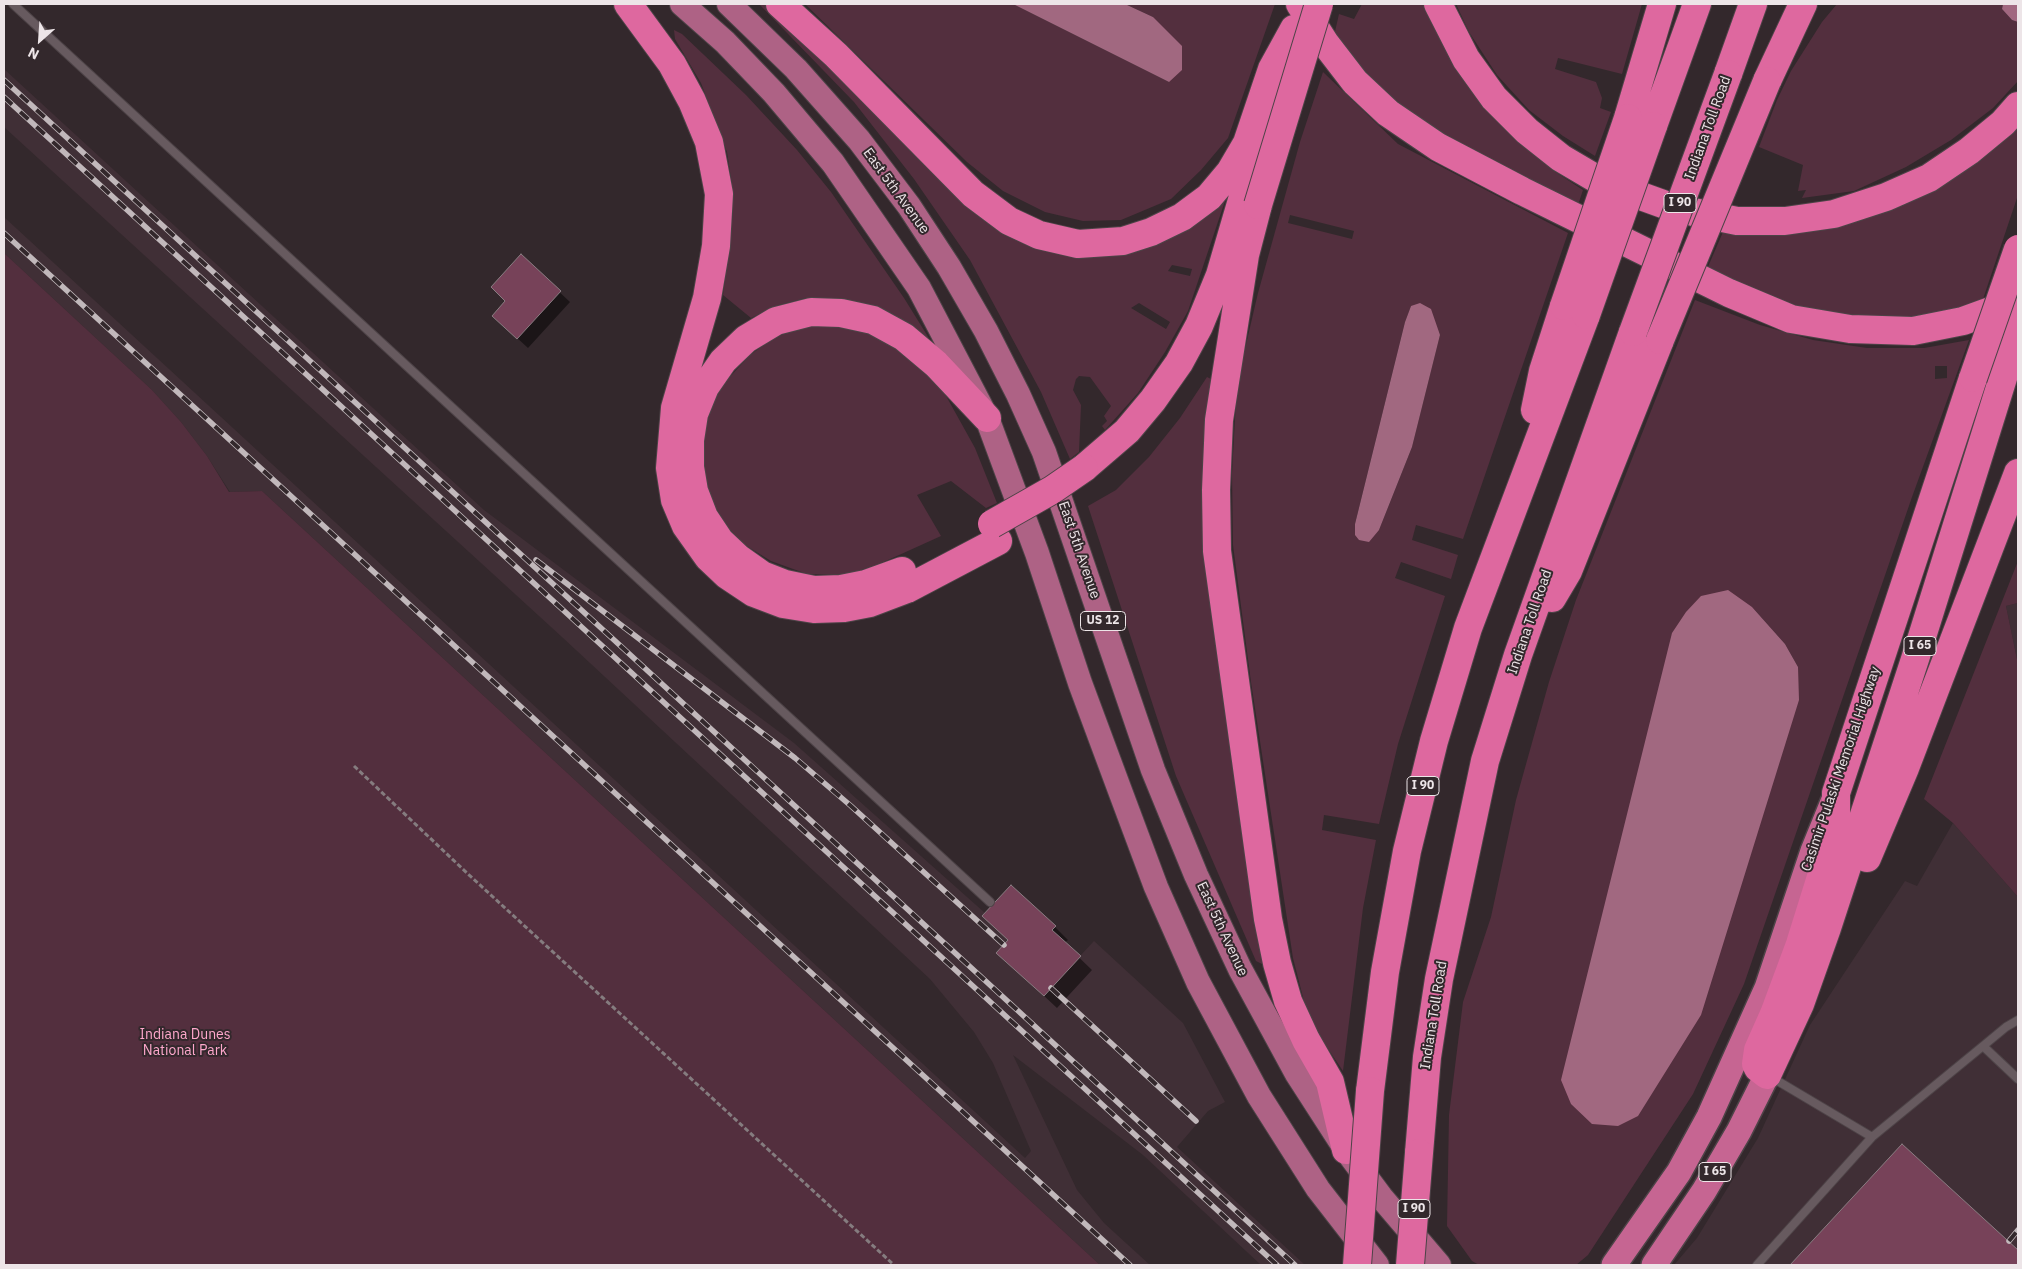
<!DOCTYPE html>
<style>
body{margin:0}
#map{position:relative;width:2022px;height:1269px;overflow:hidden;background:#33282c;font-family:"IBM Plex Sans",sans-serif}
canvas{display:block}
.frame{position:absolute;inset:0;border:5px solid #ede5e8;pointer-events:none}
.north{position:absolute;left:15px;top:15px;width:50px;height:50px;-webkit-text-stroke:4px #33282c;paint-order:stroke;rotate:206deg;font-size:14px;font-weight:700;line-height:20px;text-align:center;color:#ede5e8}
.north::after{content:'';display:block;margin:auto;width:18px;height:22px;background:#ede5e8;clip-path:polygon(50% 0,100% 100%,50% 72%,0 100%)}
</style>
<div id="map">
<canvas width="2022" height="1269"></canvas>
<div class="frame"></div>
<div class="north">N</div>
</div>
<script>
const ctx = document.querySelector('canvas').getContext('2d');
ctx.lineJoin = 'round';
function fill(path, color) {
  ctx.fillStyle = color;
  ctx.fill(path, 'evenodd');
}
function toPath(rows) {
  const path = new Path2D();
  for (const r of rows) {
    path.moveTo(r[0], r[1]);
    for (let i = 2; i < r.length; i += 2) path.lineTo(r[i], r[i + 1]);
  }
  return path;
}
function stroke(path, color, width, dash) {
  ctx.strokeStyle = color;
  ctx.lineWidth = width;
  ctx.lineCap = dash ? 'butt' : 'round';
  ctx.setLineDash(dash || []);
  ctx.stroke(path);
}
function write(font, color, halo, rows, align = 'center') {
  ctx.font = font + ' "IBM Plex Sans",sans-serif';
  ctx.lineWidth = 4;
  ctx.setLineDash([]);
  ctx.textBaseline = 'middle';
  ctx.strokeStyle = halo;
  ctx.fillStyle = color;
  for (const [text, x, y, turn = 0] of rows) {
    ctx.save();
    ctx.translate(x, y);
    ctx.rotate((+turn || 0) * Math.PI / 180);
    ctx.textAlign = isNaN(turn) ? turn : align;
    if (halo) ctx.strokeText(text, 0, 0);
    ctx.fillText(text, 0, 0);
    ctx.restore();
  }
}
fill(toPath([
 [4,69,484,510,794,743,985,913,1080,956,1094,941,1183,1023,1225,1102,1208,1111,1177,1147,1305,1265,1261,1265,1143,1155,1013,1055,1077,1190,1104,1223,1150,1265,1100,1265,262,491,230,492,207,456,181,422,152,390,4,253,4,217,1025,1158,1031,1151,993,1063,974,1032,930,979,562,637,4,127],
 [2018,603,2018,664,2006,606],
 [1953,823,2018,897,2018,1265,1674,1265,1697,1238,1758,1138,1810,1025,1905,881,1917,886]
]), '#402f36');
fill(toPath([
 [759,4,766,4,803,35,960,192,1073,250,1227,195,1188,311,1165,352,1138,393,1105,430,1102,426,1107,421,1104,416,1111,406,1090,377,1079,376,1076,379,1073,390,1081,405,1079,452,1070,459,1041,392,970,260,914,179,854,102],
 [1172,265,1192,269,1190,276,1168,271],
 [1139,303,1170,322,1166,329,1131,308],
 [805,4,1013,4,1169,82,1153,17,1125,4,1275,4,1228,138,1201,170,1171,199,1121,220,1083,221,1045,212,1003,191,967,162],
 [1362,4,1426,4,1519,141,1554,171,1583,190,1578,205,1434,131,1396,105,1366,77,1334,36,1339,14,1354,19],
 [1456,4,1642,4,1622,74,1558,58,1555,69,1596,82,1602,98,1600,108,1611,112,1595,156,1563,136,1529,110,1497,75,1469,32],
 [1837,4,2003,4,2002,9,2012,20,2018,22,2018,81,1993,108,1951,140,1906,167,1854,191,1802,198,1806,190,1798,191,1803,165,1759,147,1777,100,1791,71,1822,22],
 [674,30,682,34,746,95,797,150,831,192,904,298,930,340,900,319,876,306,840,298,806,298,779,305,751,318,723,295,733,213,732,185,727,152,701,83,675,39],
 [1323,72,1398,144,1568,233,1463,539,1416,525,1412,540,1458,555,1451,579,1401,562,1395,578,1445,596,1398,744,1379,824,1324,815,1322,830,1376,840,1363,908,1343,1071,1320,1037,1305,1005,1293,958,1251,682,1233,545,1232,473,1237,383,1258,293,1300,142],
 [1290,215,1354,231,1352,239,1288,223],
 [1411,306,1440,335,1412,447,1379,530,1355,524,1405,322],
 [2018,121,2018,195,1980,308,1927,317,1843,316,1798,308,1707,269,1723,232,1827,225],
 [4,253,152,390,181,422,207,456,229,492,262,491,1100,1265,4,1265],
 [1695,300,1760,325,1813,340,1867,348,1924,348,1969,340,1912,497,1744,984,1693,1094,1588,1255,1576,1265,1479,1265,1472,1261,1447,1226,1449,1115,1463,1002,1491,917,1516,800,1549,682,1576,600],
 [1935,366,1947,366,1947,378,1935,379],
 [1752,607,1785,644,1798,667],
 [803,327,832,327,867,331,897,344,925,367,945,394,975,448,997,503,986,508,951,481,917,495,941,536,877,565,846,575,807,574,771,561,745,545,726,526,706,490,702,461,704,433,712,402,727,380,749,356,773,338],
 [1207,377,1213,380,1264,965,1256,961,1176,776,1088,506,1116,490,1149,457,1180,418],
 [2018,561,2018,603,2006,606,2018,664,2018,897,1953,823,1924,799]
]), '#532f3e');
fill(toPath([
 [1013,4,1125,4,1153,17,1182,46,1182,70,1169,82],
 [2003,4,2018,4,2018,22,2012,20,2002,9],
 [1420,303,1431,309,1440,335,1412,447,1379,530,1369,542,1359,540,1355,535,1355,524,1405,322,1411,306],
 [1728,590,1752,607,1785,644,1798,667,1799,700,1701,1015,1638,1116,1618,1126,1592,1124,1571,1104,1561,1080,1672,633,1686,612,1701,596]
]), '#a16880');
fill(toPath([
 [521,256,570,302,528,348,503,325,507,301],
 [1055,927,1068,940,1064,943,1092,970,1057,1008,1011,965],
 [1902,1145,2018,1252,2018,1265,1792,1265]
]), '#0007');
const building = toPath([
 [521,254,561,291,517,339,492,316,505,301,491,287,521,254],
 [1011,885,1056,926,1052,930,1081,956,1044,996,996,953,1008,940,982,916,1011,885],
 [1902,1144,2018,1250,2018,1265,1790,1265,1902,1144]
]);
fill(building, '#774259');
stroke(building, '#897c81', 1);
const service = toPath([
 [13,4,990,902],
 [1983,1046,2006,1027,2018,1020],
 [1771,1077,1872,1137,1983,1046,2018,1079],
 [1757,1265,1872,1137]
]);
const primary = toPath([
 [682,4,725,42,774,93,833,163,919,288,987,418,1037,553,1080,683,1119,788,1156,887,1198,982,1259,1096,1318,1189,1377,1265],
 [729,4,796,69,859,140,909,206,949,267,986,331,1018,394,1044,452,1153,770,1196,875,1240,969,1297,1074,1346,1150,1381,1197,1439,1265]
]);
const trunk = toPath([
 [1614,1265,1679,1172,1709,1117,1767,988,1813,851,1833,802],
 [1654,1265,1704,1191,1739,1131,1767,1075]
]);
const motorway = toPath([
 [628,4,672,64,692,101,709,142,719,194,716,246,707,298,675,408,670,468,675,500,686,526,708,557,727,575,754,593,783,604,814,609,844,608,870,603,907,589,998,541],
 [780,4,836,55,973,194,1009,221,1039,235,1078,244,1123,241,1151,232,1182,217,1209,197,1230,172,1247,143,1272,69,1294,29],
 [1300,4,1325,43,1355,82,1388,113,1438,147,1522,191,1729,293,1791,319,1850,329,1913,331,1963,321,2018,301],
 [1438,4,1466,59,1494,98,1527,131,1561,158,1595,178,1638,195,1674,208,1737,221,1785,221,1834,214,1886,197,1929,178,1969,151,2003,123,2018,106],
 [1728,74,1753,4],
 [1767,81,1803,4],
 [1628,118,1662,4],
 [1653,126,1697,4],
 [1258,205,1245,255,1219,420,1216,490,1217,551,1268,919,1277,963,1288,1001,1306,1040,1330,1082,1346,1150],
 [1973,378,1836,793,1836,829,1800,944,1774,1014,1758,1050,1756,1064,1758,1068,1767,1075,1800,1004,1827,928,1916,656,2018,330],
 [1535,410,1543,371,1564,306],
 [1084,468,1127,431,1153,400,1179,363,1199,326,1220,275,1259,142],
 [902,571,866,584,841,589,814,590,785,584,762,575,738,558,720,541,704,517,694,491,690,467,690,440,694,414,705,387,723,361,746,339,776,321,811,312,841,313,873,320,904,337,936,364,987,418],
 [1552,598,1568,571,1660,340],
 [1867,858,1905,768,2018,473],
 [1370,1091,1385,972,1407,851,1434,741,1468,628,1586,315],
 [1419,1153,1427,1057,1439,979,1485,761,1518,655,1633,332]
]);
stroke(service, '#4d4347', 10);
stroke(primary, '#4d4347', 26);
stroke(trunk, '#4d4347', 28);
stroke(motorway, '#4d4347', 30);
stroke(toPath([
 [354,766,468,874,894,1265]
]), '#857c7f', 3, [5, 2.5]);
stroke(service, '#675a5f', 8);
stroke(primary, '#ae6285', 24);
stroke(trunk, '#c66592', 25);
stroke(motorway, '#de689f', 28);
const rail = toPath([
 [4,80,1295,1265],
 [4,97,1277,1265],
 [4,233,1130,1265],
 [536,560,795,758,851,806,1004,945],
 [1051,988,1196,1121],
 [2009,1241,2018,1230]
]);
stroke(rail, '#c1b8bb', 5.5);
stroke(rail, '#33282c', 4, [11]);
const motorwayBridge = toPath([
 [1258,205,1319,4],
 [1564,306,1628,118],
 [1586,315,1653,126],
 [1633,332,1728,74],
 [1660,340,1767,81],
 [1973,378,2018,249],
 [992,524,1052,490,1084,468],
 [1357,1265,1370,1091],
 [1410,1265,1419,1153]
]);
stroke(motorwayBridge, '#4d4347', 30, []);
stroke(motorwayBridge, '#de689f', 28);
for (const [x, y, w] of [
 [1680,203,32],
 [1103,621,45],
 [1920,646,32],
 [1423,786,32],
 [1715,1172,32],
 [1414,1209,32]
]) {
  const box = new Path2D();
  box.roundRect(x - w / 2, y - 9.5, w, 19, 4);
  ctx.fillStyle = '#33282c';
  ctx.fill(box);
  stroke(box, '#ede5e8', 1);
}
write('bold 12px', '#ede5e8', null, [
 ["I 90",1680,203],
 ["US 12",1103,621],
 ["I 65",1920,646],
 ["I 90",1423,786],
 ["I 65",1715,1172],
 ["I 90",1414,1209]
]);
write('14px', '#ede5e8', '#33282c', [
 ["Indiana Toll Road",1708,128,-70],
 ["East 5th Avenue",896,191,54],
 ["East 5th Avenue",1079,550,71],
 ["Indiana Toll Road",1530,622,-71],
 ["Casimir Pulaski Memorial Highway",1841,769,-71],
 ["East 5th Avenue",1222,929,65],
 ["Indiana Toll Road",1434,1015,-81]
]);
write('14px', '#fea8cc', '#33282c', [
 ["Indiana Dunes",185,1035],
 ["National Park",185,1051]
]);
</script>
